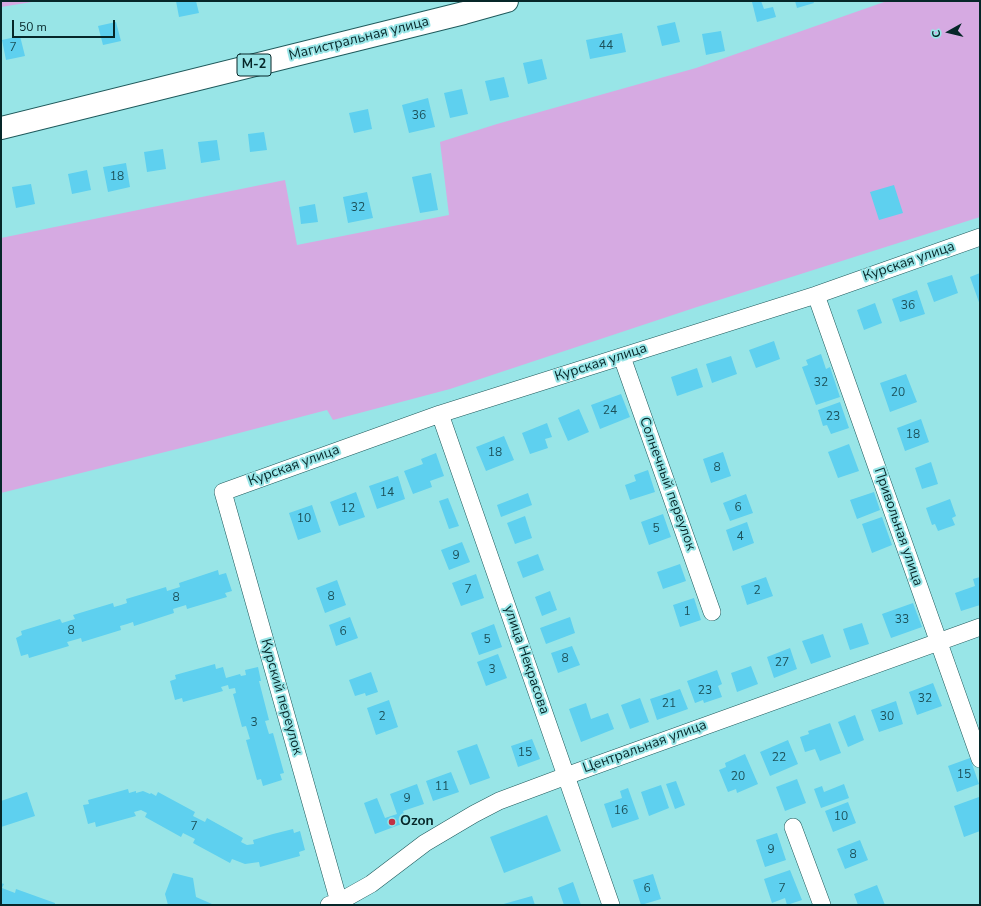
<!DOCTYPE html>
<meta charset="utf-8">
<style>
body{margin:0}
#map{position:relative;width:981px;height:906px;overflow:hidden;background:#98e5e7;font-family:"Nunito Sans",sans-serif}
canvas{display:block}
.frame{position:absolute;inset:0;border:2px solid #062729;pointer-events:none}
.north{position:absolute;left:929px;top:12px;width:40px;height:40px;-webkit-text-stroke:3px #98e5e7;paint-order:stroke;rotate:262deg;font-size:11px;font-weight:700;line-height:16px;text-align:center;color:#062729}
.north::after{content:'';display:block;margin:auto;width:14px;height:18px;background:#062729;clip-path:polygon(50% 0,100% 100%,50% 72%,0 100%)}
.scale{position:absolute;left:12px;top:20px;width:103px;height:18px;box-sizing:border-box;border:2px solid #062729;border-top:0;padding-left:5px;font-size:12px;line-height:14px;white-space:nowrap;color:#062729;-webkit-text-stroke:3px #98e5e7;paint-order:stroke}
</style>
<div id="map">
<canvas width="981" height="906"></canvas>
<div class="frame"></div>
<div class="north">С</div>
<div class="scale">50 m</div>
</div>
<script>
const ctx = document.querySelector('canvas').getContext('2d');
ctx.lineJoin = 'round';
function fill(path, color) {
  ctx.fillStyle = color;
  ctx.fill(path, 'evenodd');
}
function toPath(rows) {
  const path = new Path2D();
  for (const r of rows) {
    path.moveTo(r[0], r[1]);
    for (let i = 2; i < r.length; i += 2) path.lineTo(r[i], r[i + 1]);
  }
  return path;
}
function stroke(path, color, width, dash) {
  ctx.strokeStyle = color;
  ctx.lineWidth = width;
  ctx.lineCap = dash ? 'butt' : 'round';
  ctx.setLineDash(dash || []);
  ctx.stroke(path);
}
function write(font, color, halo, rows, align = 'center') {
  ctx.font = font + ' "Nunito Sans",sans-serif';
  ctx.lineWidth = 4;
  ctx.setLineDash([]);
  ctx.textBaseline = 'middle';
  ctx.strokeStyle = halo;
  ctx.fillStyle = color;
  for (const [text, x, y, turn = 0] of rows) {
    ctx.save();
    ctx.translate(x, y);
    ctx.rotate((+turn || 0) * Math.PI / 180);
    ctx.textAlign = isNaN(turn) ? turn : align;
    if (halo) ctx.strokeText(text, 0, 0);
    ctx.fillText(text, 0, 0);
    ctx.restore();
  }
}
fill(toPath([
 [1,1,38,1,1,7],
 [887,1,980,1,980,217,697,307,450,389,333,420,327,410,201,443,1,493,1,238,285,180,297,245,449,215,440,142,497,124,696,68]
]), '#d6aae2');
fill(toPath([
 [176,1,196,1,199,13,179,17],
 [755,1,761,1,764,9,773,7,776,17,757,22,752,2],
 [795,1,813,1,814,3,797,8],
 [116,22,121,41,103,45,98,26],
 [675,22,680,42,662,46,657,26],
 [721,31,725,51,706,55,702,34],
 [622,33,626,52,590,59,586,40],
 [20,36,25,56,6,60,2,40],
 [542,59,547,79,528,84,523,63],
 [504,77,509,97,490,101,485,81],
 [462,89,468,114,450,118,444,93],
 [428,98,435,127,409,133,402,105],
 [368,109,372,129,354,133,349,113],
 [264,132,267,150,250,152,248,134],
 [217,140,220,160,201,163,198,142],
 [163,149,166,169,147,172,144,152],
 [126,163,130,187,108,192,103,167],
 [87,170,91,190,72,194,68,174],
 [431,173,438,210,420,213,412,177],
 [31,184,35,204,16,208,12,187],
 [894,185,903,213,879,220,870,192],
 [367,192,373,218,348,223,343,197],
 [315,204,318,222,301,224,299,207],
 [980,273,980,305,970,277],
 [952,275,958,293,934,302,927,283],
 [917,290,925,314,900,322,892,299],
 [875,303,882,323,864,330,857,310],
 [774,341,780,359,756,368,749,350],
 [821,354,826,369,830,367,840,397,816,405,802,367,808,365,806,360],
 [731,356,737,374,712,383,706,364],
 [697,368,703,387,677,396,671,377],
 [906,374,917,402,890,412,880,383],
 [621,394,630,417,600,429,591,405],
 [840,402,849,428,831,434,827,425,823,426,818,410],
 [579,409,589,432,568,441,558,418],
 [921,419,929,442,905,451,897,428],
 [547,423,552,437,545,439,548,448,530,454,522,433],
 [504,436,514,460,486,471,476,447],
 [849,444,859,471,838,478,828,452],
 [723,452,731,476,711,483,703,459],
 [436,453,444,476,430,481,432,487,413,494,404,471,423,464,421,459],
 [931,462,938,484,922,489,915,468],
 [648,470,655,492,630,500,625,485,636,481,634,475],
 [398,476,405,499,377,509,369,486],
 [356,492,365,517,339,526,330,502],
 [874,492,880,510,857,519,850,500],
 [528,493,532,505,501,517,497,505],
 [746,494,753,513,730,521,723,503],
 [448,498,459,526,449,529,439,501],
 [950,499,956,516,952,518,955,525,938,531,935,524,932,525,926,508],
 [312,505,321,532,298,540,289,513],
 [663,514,671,537,649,545,641,522],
 [525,516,532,538,515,544,507,523],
 [882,517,892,545,872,553,862,524],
 [747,522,754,543,733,551,726,530],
 [462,542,470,562,449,570,441,550],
 [538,554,544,570,523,578,517,562],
 [680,564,686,581,663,589,657,572],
 [218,570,219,575,226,573,232,591,225,593,227,597,187,609,186,605,173,609,174,613,134,626,133,622,127,624,120,626,121,630,82,642,81,638,67,642,69,646,29,658,28,654,21,656,16,638,22,635,21,631,60,619,62,623,75,619,73,615,113,603,114,607,121,605,127,603,126,599,166,587,167,591,180,587,179,583],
 [476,574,484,598,461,606,452,583],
 [766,577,773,596,747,605,741,586],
 [980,577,980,605,961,611,955,593,975,586,973,579],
 [337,580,346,605,325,613,316,588],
 [550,591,557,610,542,616,535,597],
 [694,598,701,620,680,627,673,605],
 [913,603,922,627,891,638,882,614],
 [350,617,358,638,336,646,329,625],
 [570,617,575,633,546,644,540,628],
 [862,623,869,644,850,650,843,629],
 [494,624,502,647,479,655,471,633],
 [823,634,831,657,811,664,802,641],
 [572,646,580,665,558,673,551,653],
 [790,648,797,669,774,678,767,657],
 [498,654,507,678,486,686,477,662],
 [215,664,216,669,223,667,226,678,240,674,241,676,246,675,245,670,258,667,261,681,259,681,269,720,265,721,269,734,273,733,284,773,280,774,282,780,263,786,261,779,257,780,246,740,250,739,246,726,242,727,233,694,236,693,235,688,229,689,228,685,221,687,223,691,183,702,182,698,175,700,170,681,176,679,175,675],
 [751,666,758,684,737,692,731,673],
 [717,670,722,684,718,686,722,697,704,703,703,700,695,703,687,681],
 [371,672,378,692,366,696,365,693,355,696,349,680],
 [933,683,942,706,917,715,909,692],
 [680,689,688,709,657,720,650,699],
 [640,698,649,722,630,729,621,705],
 [389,700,398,727,376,735,367,708],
 [896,701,903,724,879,732,871,710],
 [586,703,591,719,608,713,614,729,581,742,569,709],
 [855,715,864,740,848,747,838,722],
 [830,723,841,753,820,761,815,749,805,752,800,737,809,734,808,731],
 [532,739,540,759,518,767,511,746],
 [788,740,798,764,770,776,760,752],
 [477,744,490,778,470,785,457,751],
 [745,754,758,784,737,793,736,789,728,792,719,770,726,767,725,763],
 [970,758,979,784,957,792,948,766],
 [451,772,459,792,433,801,426,781],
 [797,779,806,803,785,811,776,787],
 [676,781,685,805,675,809,666,784],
 [417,784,424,804,403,811,407,822,375,834,364,803,377,798,385,818,397,814,390,794],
 [844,784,849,798,821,808,814,789,822,786,824,792],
 [661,785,669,808,649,816,641,792],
 [628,788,639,819,612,828,604,804,622,798,620,791],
 [128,789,129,793,136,791,136,793,143,791,150,794,151,793,156,796,158,792,195,812,193,816,205,822,207,818,243,838,241,842,247,845,254,844,253,840,273,834,293,829,294,833,300,831,305,850,299,852,300,856,260,867,259,862,245,864,232,859,230,863,193,843,195,839,183,833,181,837,145,817,147,813,141,810,134,812,136,816,96,827,95,822,88,824,83,805,89,804,88,800],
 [27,792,35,816,1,827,1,801],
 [979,797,980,831,964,837,954,806],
 [848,802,856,823,833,832,825,811],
 [547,815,561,851,504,873,490,837],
 [777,833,786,860,765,867,756,840],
 [860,840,868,860,845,869,837,849],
 [790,870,802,900,787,905,785,898,772,903,764,879],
 [173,873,193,878,196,897,212,904,168,905,165,894],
 [653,874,661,899,641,905,633,880],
 [573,882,581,905,564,905,558,888],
 [1,883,4,884,2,888,15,893,16,889,55,903,55,905,1,905],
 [877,885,885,905,858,905,854,894],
 [532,896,535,905,500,905]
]), '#5ed0ef');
const minor = toPath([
 [816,295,980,759],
 [622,357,712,612],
 [440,414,611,905],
 [793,827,822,905],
 [339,902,223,492,440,414,816,295,980,237],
 [329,905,339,902,371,884,425,843,474,814,499,801,566,776,980,627]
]);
const highway = toPath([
 [1,128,464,13,507,1]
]);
stroke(minor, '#1f5a5c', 18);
stroke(highway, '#1f5a5c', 24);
stroke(minor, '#fff', 17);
stroke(highway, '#fff', 22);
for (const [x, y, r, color] of [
 [392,822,4,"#c13144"]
]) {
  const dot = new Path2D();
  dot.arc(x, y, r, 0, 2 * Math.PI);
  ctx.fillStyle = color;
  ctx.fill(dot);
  stroke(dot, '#98e5e7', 1.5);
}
write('12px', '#1c515a', null, [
 ["44",606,46],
 ["7",13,48],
 ["36",419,116],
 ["18",117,177],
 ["32",358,208],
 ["36",908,306],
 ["32",821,383],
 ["20",898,393],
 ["24",610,411],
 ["23",833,417],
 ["18",913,435],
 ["18",495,453],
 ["8",717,468],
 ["14",387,493],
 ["6",738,508],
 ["12",348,509],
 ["10",304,519],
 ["5",656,529],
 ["4",740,537],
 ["9",456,556],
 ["7",468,590],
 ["2",757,591],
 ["8",331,597],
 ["8",176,598],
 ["1",687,612],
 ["33",902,620],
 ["8",71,631],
 ["6",343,632],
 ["5",487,640],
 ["8",565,659],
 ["27",782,663],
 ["3",492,670],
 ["23",705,691],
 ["32",925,699],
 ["21",669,704],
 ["2",382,717],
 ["30",887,717],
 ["3",254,723],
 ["15",525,753],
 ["22",779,758],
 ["15",964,775],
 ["20",738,777],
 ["11",442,787],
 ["9",407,799],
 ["16",621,811],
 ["10",841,817],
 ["7",194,827],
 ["9",771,850],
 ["8",853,855],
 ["6",647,889],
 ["7",782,889]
]);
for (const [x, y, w] of [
 [254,65,34]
]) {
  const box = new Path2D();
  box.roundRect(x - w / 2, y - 11, w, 22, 3);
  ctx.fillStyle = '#98e5e7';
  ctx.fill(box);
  stroke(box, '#062729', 1);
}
write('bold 13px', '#062729', null, [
 ["М-2",254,65]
]);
write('14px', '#062729', '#98e5e7', [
 ["Магистральная улица",359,39,-14],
 ["Курская улица",909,262,-19],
 ["Курская улица",601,363,-18],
 ["Курская улица",294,466,-20],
 ["Солнечный переулок",667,484,70],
 ["Привольная улица",898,527,71],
 ["улица Некрасова",526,660,71],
 ["Курский переулок",281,697,74],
 ["Центральная улица",645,747,-20]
]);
write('bold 14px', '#062729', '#98e5e7', [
 ["Ozon",400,822]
], 'left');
</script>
